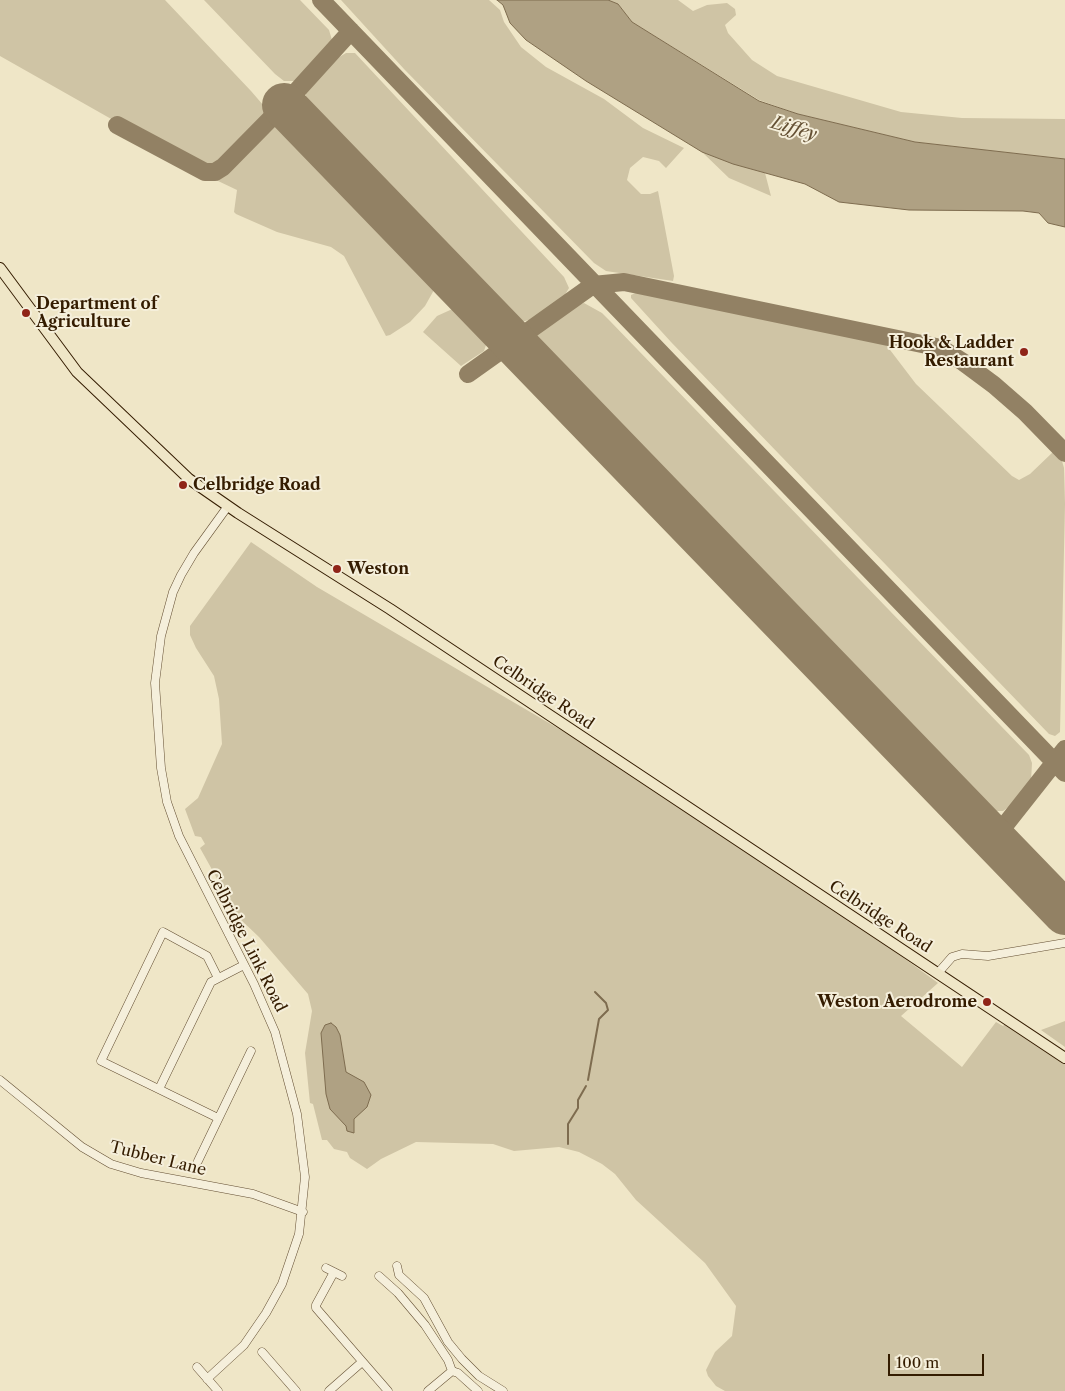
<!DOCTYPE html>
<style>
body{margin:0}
#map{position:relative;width:1065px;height:1391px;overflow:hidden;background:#efe6c7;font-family:"Libre Caslon Text",serif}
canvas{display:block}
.scale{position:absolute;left:888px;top:1354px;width:96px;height:22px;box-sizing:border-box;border:2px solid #341c00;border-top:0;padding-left:6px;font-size:15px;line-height:18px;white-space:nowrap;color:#341c00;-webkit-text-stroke:4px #f5efdb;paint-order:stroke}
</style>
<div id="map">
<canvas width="1065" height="1391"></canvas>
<div class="scale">100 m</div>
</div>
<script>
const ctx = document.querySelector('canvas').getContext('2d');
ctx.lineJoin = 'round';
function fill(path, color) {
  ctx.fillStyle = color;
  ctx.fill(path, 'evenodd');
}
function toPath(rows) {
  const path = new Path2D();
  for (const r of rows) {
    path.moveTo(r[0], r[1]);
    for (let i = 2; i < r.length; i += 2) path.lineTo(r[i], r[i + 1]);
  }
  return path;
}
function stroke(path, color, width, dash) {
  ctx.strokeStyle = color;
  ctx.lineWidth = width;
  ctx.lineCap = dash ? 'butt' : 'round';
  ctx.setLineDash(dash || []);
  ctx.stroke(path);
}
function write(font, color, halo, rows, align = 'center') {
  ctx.font = font + ' "Libre Caslon Text",serif';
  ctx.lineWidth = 4;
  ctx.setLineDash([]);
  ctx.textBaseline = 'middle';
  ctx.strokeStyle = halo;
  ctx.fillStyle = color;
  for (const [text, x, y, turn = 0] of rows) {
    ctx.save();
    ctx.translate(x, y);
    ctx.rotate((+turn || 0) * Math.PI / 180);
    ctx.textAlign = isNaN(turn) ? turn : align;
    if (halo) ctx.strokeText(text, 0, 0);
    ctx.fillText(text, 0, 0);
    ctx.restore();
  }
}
fill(toPath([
 [0,0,165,0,251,91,270,113,270,115,223,161,213,165,200,161,141,128,136,133,0,56],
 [204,0,300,0,329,30,332,40,328,48,296,81,284,81,275,74],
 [341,0,489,0,500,10,504,22,521,47,546,67,604,99,643,128,684,148,666,168,659,161,643,157,630,168,627,180,641,194,650,194,658,191,674,276,673,281,606,271,594,263,404,69],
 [608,0,678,0,693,11,707,5,727,3,735,9,736,15,725,25,728,33,752,60,777,76,901,112,962,118,1065,119,1065,159,915,142,798,114,759,100,632,22,618,4],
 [346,53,355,53,564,277,569,288,563,298,529,320,521,322,515,319,459,263,311,105,306,97,306,92,336,59],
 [273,122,285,125,434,283,434,290,425,306,410,322,390,335,386,336,344,256,331,247,277,232,236,214,234,212,237,190,216,180,219,173],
 [702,152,765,173,771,196,729,178],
 [640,291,884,342,916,384,1012,476,1019,480,1030,474,1053,452,1062,461,1064,468,1065,504,1060,732,1055,736,1049,734,671,342,631,298,631,295],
 [584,303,602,313,610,321,1029,755,1032,763,1031,781,1010,806,1003,811,994,811,986,807,746,562,537,340,535,337,541,332,577,305],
 [459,306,486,334,487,342,484,351,461,366,423,332,437,316],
 [251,542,317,587,578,740,879,940,934,980,938,983,901,1016,962,1067,996,1022,1003,1026,1005,1024,1065,1064,1065,1391,725,1391,716,1386,708,1376,706,1370,715,1352,732,1336,736,1306,705,1263,636,1200,615,1174,602,1164,579,1152,559,1147,514,1151,493,1144,416,1142,381,1159,367,1169,350,1158,347,1152,334,1149,327,1140,322,1140,313,1104,310,1103,305,1053,312,1011,308,994,259,937,239,918,200,848,205,844,201,837,195,836,185,809,198,798,222,744,219,699,214,676,196,648,190,635,190,626],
 [1065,1021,1065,1047,1041,1030]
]), '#cfc4a5');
const water = toPath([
 [497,0,608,0,618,4,632,22,759,101,798,114,915,142,1065,159,1065,227,1048,223,1039,213,1023,211,909,210,839,202,805,184,733,164,702,152,586,81,526,40,510,23,503,5,497,0],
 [331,1023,336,1027,340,1035,346,1072,364,1082,371,1095,367,1107,354,1119,354,1133,347,1131,346,1126,330,1109,326,1094,321,1033,325,1025,331,1023]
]);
fill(water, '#afa183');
stroke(water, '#7e6c4f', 1);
stroke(toPath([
 [588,1080,599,1019,608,1010,606,1003,595,992],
 [568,1144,568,1124,578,1108,578,1100,586,1086]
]), '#7e6c4f', 2);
stroke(toPath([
 [321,0,1065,773],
 [117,125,205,172,215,172,223,167,284,105,351,31],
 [468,374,593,285,624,282,941,348,963,362,994,385,1025,412,1065,453],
 [994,839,1065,749],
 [1047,894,1056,901,1065,902]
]), '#928164', 18);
stroke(toPath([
 [284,105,1065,913]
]), '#928164', 44);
const minor = toPath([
 [938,973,952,957,962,954,988,956,1065,943],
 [218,978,207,956,163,932,101,1061,218,1118],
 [0,1080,82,1147,111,1164,141,1173,253,1194,303,1212],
 [159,1089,211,982,244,965],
 [198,1161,251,1051],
 [397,1266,399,1275,424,1298,448,1342,462,1359,479,1376,503,1391],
 [326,1268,342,1276],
 [334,1272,316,1305,316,1308,388,1391],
 [379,1276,398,1293,425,1325,448,1360,452,1371],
 [262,1352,296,1391],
 [197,1367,218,1391],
 [452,1371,458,1373,478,1391],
 [207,1379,244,1345,266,1313,282,1284,299,1234,305,1177,297,1114,275,1032,254,984,179,836,167,802,161,768,155,683,161,636,173,592,181,575,194,553,228,506],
 [329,1391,362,1362],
 [428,1391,452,1371]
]);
const major = toPath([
 [0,268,77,372,189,479,238,513,390,609,1065,1058]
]);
stroke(minor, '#634e32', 9);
stroke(major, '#341c00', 12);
stroke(minor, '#f5efdb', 8);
stroke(major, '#efe6c7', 10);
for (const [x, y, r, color] of [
 [26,313,5,"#8f2418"],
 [1024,352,5,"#8f2418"],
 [183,485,5,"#8f2418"],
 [337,569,5,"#8f2418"],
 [987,1002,5,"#8f2418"]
]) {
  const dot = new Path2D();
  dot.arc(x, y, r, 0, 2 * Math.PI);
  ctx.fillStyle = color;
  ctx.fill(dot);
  stroke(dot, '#f5efdb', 2);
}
write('bold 16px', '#341c00', '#f5efdb', [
 ["Department of",36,304],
 ["Agriculture",36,322],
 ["Hook & Ladder",1014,343,"right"],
 ["Restaurant",1014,361,"right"],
 ["Celbridge Road",193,485],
 ["Weston",347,569],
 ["Weston Aerodrome",977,1002,"right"]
], 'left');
write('16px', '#341c00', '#f5efdb', [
 ["Celbridge Road",543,693,34],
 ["Celbridge Road",880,917,33],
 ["Celbridge Link Road",246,941,63],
 ["Tubber Lane",158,1159,14]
]);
write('italic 18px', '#655134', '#f5efdb', [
 ["Liffey",794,129,16]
]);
</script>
